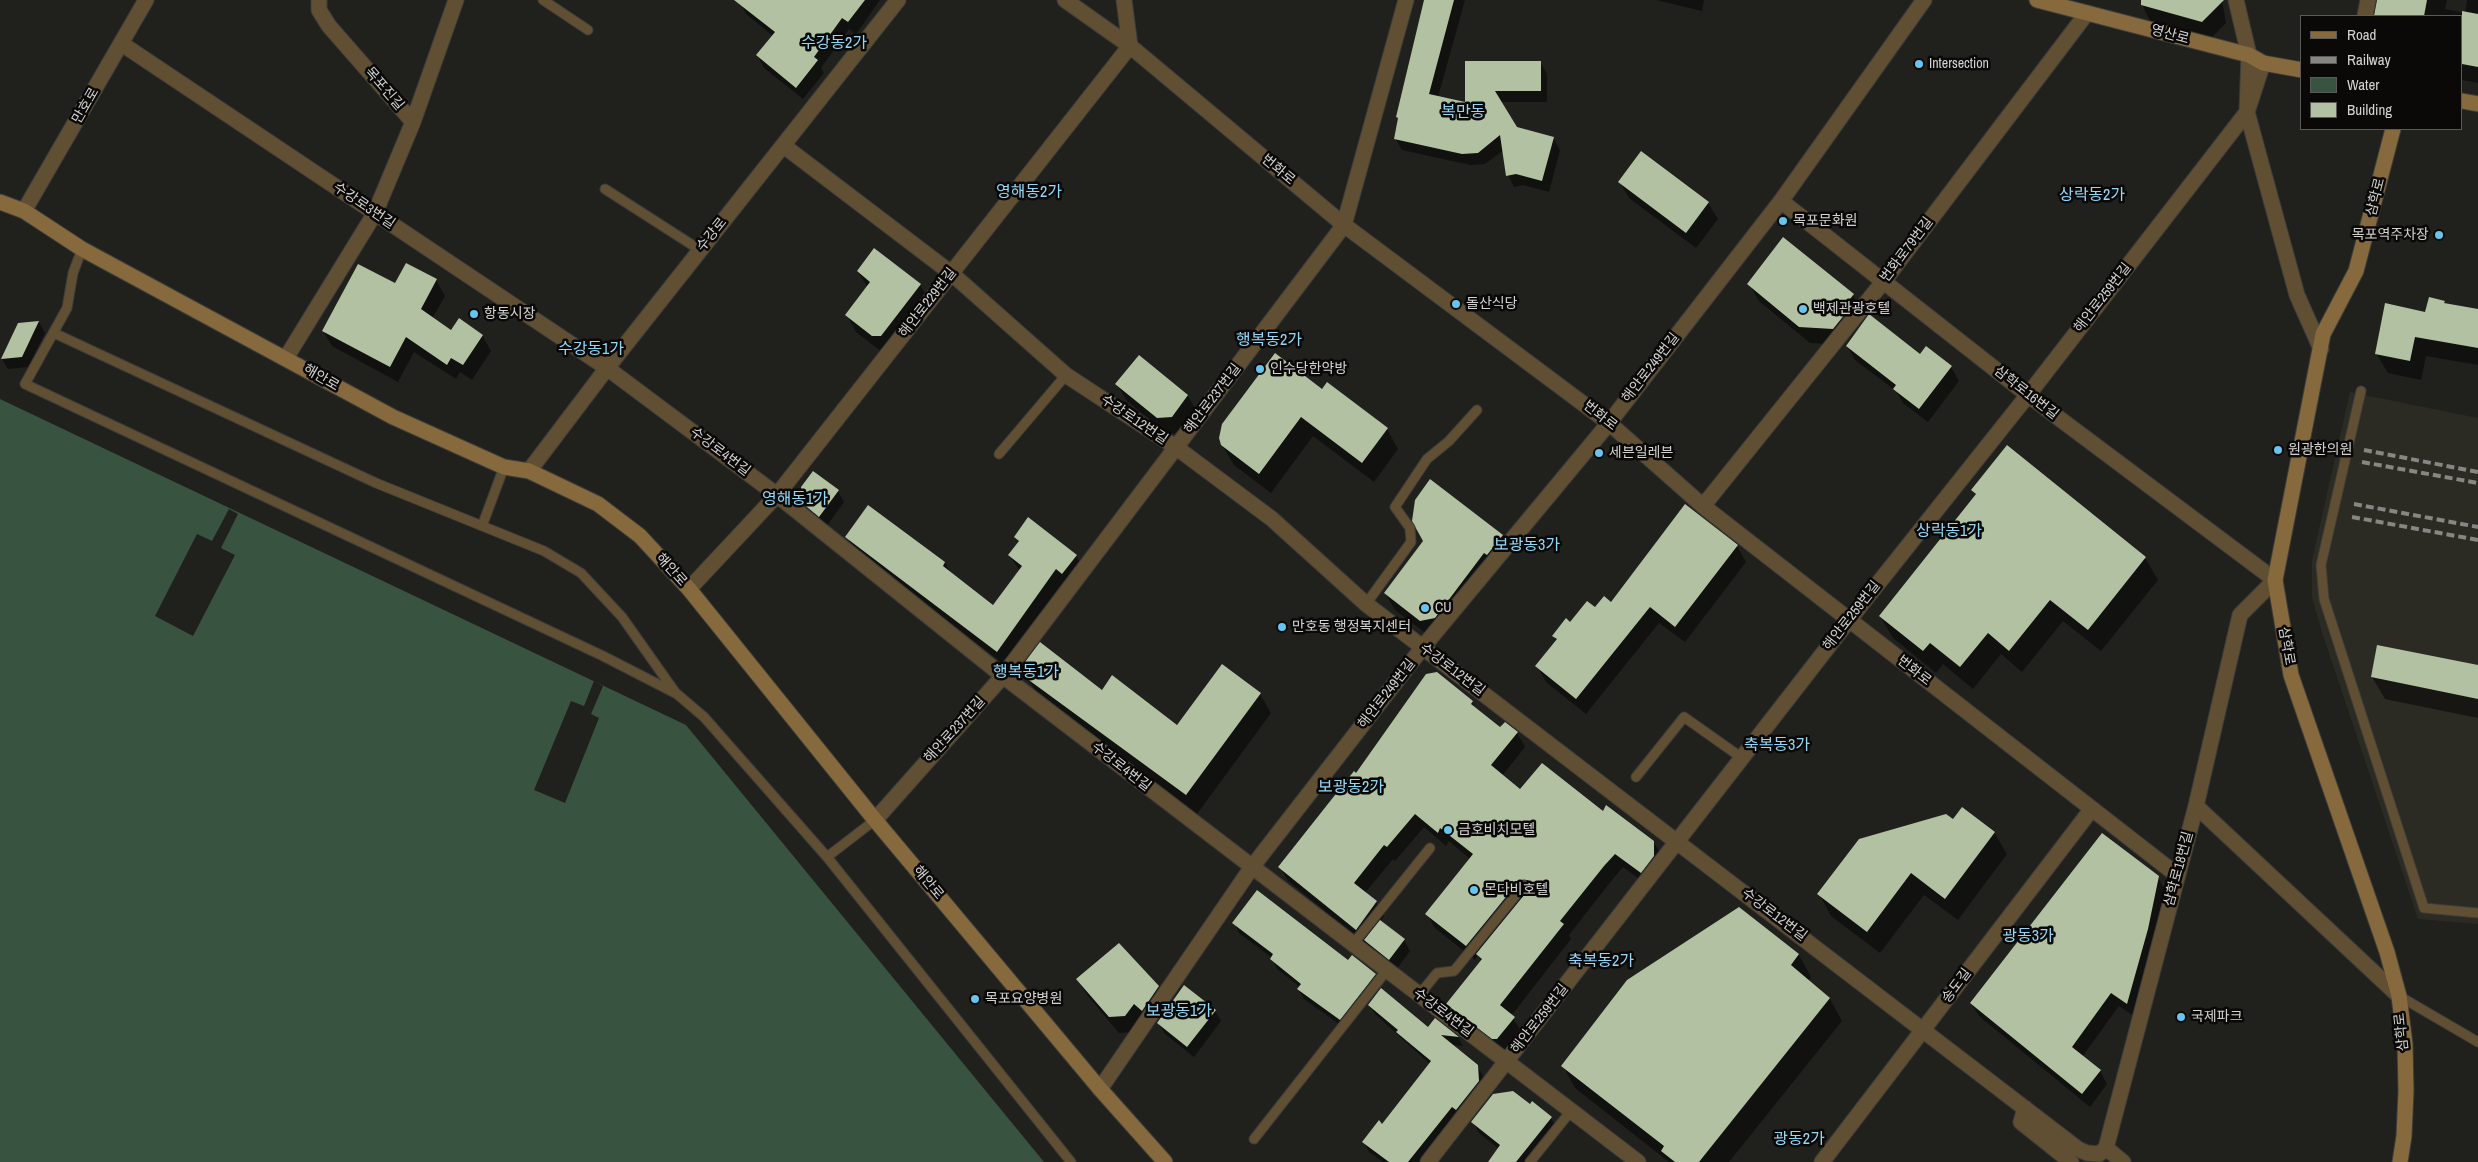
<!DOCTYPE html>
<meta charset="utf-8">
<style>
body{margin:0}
#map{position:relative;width:2478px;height:1162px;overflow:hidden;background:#20201d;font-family:"Archivo Narrow",sans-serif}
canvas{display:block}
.legend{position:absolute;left:2300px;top:15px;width:162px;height:115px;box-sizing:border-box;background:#0a0908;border:1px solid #5a5a58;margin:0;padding:6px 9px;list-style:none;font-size:15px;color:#d3d3d1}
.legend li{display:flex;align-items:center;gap:10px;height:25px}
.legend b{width:25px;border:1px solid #5a5a58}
</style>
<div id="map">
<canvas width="2478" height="1162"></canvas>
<ul class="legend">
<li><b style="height:6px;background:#86693c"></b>Road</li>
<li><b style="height:6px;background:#868683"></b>Railway</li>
<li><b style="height:14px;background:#385340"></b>Water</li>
<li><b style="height:14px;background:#b2c1a2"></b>Building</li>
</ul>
</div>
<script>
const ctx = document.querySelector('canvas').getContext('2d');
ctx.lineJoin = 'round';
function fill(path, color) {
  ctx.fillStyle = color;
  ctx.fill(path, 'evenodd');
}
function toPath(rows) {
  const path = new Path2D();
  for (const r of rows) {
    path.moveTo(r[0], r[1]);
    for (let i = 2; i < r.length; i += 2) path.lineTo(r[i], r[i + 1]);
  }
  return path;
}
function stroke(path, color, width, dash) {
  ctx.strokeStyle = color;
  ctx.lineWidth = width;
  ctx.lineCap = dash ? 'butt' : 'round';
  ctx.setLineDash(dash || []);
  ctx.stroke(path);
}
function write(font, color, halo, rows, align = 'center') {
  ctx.font = font + ' "Archivo Narrow","Noto Sans KR",sans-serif';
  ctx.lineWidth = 5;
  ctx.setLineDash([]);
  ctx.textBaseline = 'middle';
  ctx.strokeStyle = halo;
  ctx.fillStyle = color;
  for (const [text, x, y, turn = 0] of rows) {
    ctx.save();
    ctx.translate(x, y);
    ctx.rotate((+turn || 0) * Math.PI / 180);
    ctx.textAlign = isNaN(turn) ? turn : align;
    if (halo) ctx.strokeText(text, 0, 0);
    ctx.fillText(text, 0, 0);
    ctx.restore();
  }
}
fill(toPath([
 [2350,392,2478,418,2478,924,2418,919,2322,632,2312,597,2312,560]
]), '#2b2a23');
fill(toPath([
 [0,399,686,725,1044,1162,0,1162]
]), '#385340');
fill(toPath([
 [229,509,238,514,221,548,235,555,193,636,155,616,197,534,212,541],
 [594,681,603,686,591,714,599,718,565,803,534,790,571,701,584,706]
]), '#20201d');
fill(toPath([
 [742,0,880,0,856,34,849,29,821,68,824,73,803,99,764,68,757,55,773,36,747,15,740,3],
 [1426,0,1465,0,1438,97,1466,104,1540,62,1547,74,1547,102,1501,102,1516,128,1553,138,1560,150,1549,192,1523,185,1514,187,1508,175,1504,150,1485,164,1470,165,1402,150,1395,138,1399,120,1397,117],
 [1656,0,1704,0,1702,11],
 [2140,0,2222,0,2226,23,2211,38,2150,21],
 [2379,0,2447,0,2445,9,2465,13,2467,0,2478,0,2478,83,2462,80,2462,16,2375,16],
 [1620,182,1708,203,1718,219,1696,248,1629,198],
 [858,272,920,285,930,302,882,352,856,332,847,315,868,288],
 [436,280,445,296,432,319,452,331,482,335,491,351,472,380,460,372,456,379,414,352,398,382,332,346,323,331,395,285],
 [1749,284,1853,295,1862,312,1860,314,1863,320,1843,345,1810,343,1759,301],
 [2444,302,2446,305,2478,311,2478,365,2426,356,2421,380,2388,373,2376,353],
 [39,322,45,333,28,367,8,369,2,359,19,324],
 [1847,346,1920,355,1951,367,1959,381,1928,422,1903,403,1896,391,1855,360],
 [1139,357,1188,396,1197,412,1181,433,1168,434,1127,401,1117,385],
 [1322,391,1387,429,1398,449,1374,482,1313,436,1271,493,1234,465,1222,445],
 [2008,447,2145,558,2158,580,2101,651,2063,621,2022,672,2001,654,1973,689,1943,664,1936,673,1893,638,1880,616,1976,496,1973,490],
 [1430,481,1502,536,1512,552,1497,571,1494,568,1444,634,1431,637,1395,610,1385,593,1425,541],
 [838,491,844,502,826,527,810,514,804,503],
 [869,507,945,563,951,573,994,607,1020,571,1009,555,1019,543,1015,537,1028,519,1076,556,1084,569,1070,587,1064,581,1005,665,855,550,847,537],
 [1737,546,1746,562,1685,642,1659,623,1586,714,1546,682,1537,666,1557,641,1554,636,1571,623,1596,609],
 [2478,666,2478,718,2385,699,2372,677],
 [1027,677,1103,691,1178,727,1260,694,1271,713,1197,814,1039,697],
 [1472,702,1476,710,1501,729,1517,733,1525,747,1502,776,1520,791,1603,812,1653,841,1662,856,1649,886,1623,867,1612,880,1569,935,1571,939,1511,1016,1522,1032,1505,1053,1456,1018,1448,1004,1481,961,1478,955,1475,960,1435,928,1427,914,1470,859,1449,841,1446,846,1424,827,1395,861,1393,859,1365,893,1376,902,1384,916,1380,922,1404,940,1410,951,1396,970,1372,951,1366,942,1365,943,1288,881,1280,867,1356,774],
 [1953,821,1994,832,2007,854,1958,920,1924,895,1880,953,1831,916,1819,894],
 [2158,877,2165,891,2155,942,2134,1016,2119,1006,2082,1057,2100,1071,2107,1084,2090,1107,1979,1016,1971,1003],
 [1739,909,1799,955,1811,977,1808,981,1830,999,1842,1021,1729,1162,1669,1162,1575,1088,1563,1066],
 [1234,923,1348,962,1375,974,1381,984,1346,1029,1304,999,1298,989,1300,987,1277,969,1272,958,1239,933],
 [1078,979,1158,987,1168,1004,1152,1027,1143,1020,1135,1032,1119,1033,1087,995],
 [1369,1005,1429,1028,1435,1020,1458,1037,1463,1046,1451,1045,1477,1066,1483,1076,1484,1091,1421,1162,1383,1162,1369,1152,1364,1142,1383,1125,1430,1064,1375,1014],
 [1215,1011,1221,1021,1194,1057,1165,1034,1158,1023],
 [1530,1106,1551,1118,1557,1129,1532,1162,1489,1162,1499,1149,1479,1133,1473,1122]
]), '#0007');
fill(toPath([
 [734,0,865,0,848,22,842,18,814,57,818,60,796,88,756,55,775,32],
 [1424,0,1454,0,1429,94,1465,102,1465,61,1541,61,1541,91,1495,91,1517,127,1554,137,1542,181,1516,174,1506,176,1500,135,1478,153,1462,154,1394,139,1398,118,1396,117],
 [2141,0,2224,0,2202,22,2141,5],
 [2377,0,2427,0,2424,16,2374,16],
 [2462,11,2478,14,2478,67,2462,64],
 [1641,151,1709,202,1686,233,1618,182],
 [1783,237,1854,294,1850,299,1854,303,1833,329,1799,327,1747,284],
 [874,248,921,284,881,336,872,336,845,315,870,282,857,271],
 [406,263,437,279,421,309,451,330,459,318,483,335,463,365,451,358,447,365,406,337,390,367,322,331,358,264,395,283],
 [2429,297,2445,301,2444,303,2478,309,2478,348,2415,337,2410,361,2375,354,2385,303,2425,312],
 [1869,314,1920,354,1926,346,1952,366,1919,409,1893,389,1896,385,1846,346],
 [39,321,22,357,1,359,18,323],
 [1275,353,1322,389,1327,382,1388,428,1362,463,1301,417,1259,474,1221,445,1219,438,1222,424],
 [1139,355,1188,395,1172,417,1157,418,1115,384],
 [2007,445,2146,557,2088,630,2050,600,2009,651,1988,633,1960,667,1930,643,1923,651,1879,616,1976,494,1971,490],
 [813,471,839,490,819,517,802,503,801,487],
 [1430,479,1503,535,1487,555,1484,553,1435,618,1420,621,1384,593,1423,541,1412,521,1415,500],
 [1685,504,1738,545,1675,627,1650,607,1576,699,1535,666,1557,639,1552,636,1566,618,1570,622,1587,601,1595,607,1604,596,1611,602],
 [868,505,945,562,943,566,993,605,1022,566,1008,555,1019,541,1014,537,1028,517,1077,555,1062,574,1056,569,997,652,845,537],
 [1040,642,1102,690,1112,675,1177,725,1222,664,1261,693,1186,795,1026,678,1025,662],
 [2377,645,2478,665,2478,699,2371,677],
 [1437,672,1473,701,1471,704,1500,727,1505,722,1518,732,1491,765,1520,789,1542,763,1603,811,1606,805,1654,841,1654,856,1641,873,1615,854,1604,866,1560,921,1564,924,1500,1005,1515,1017,1497,1039,1492,1039,1446,1004,1482,959,1476,954,1529,889,1530,883,1528,880,1519,881,1466,946,1425,914,1473,854,1440,828,1438,833,1415,814,1387,847,1384,845,1354,883,1377,901,1356,930,1278,867,1354,771,1356,773,1426,674],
 [1962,807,1995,832,1945,899,1911,873,1867,932,1817,894,1859,839,1946,814,1953,819],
 [2102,833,2159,876,2148,929,2127,1004,2111,993,2072,1047,2101,1070,2082,1094,1970,1003],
 [1257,890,1348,960,1352,955,1376,974,1340,1020,1297,989,1301,984,1270,959,1273,954,1232,923],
 [1739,907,1799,954,1791,965,1830,998,1699,1162,1675,1162,1661,1151,1664,1146,1561,1066,1627,980],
 [1380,920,1405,939,1389,960,1364,940],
 [1119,943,1159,986,1142,1011,1134,1004,1125,1016,1109,1017,1076,979],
 [1184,985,1216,1010,1187,1047,1157,1023],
 [1381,988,1428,1027,1435,1018,1459,1037,1441,1035,1478,1065,1479,1081,1456,1110,1452,1107,1408,1162,1389,1162,1362,1142,1379,1120,1382,1124,1431,1061,1396,1032,1398,1030,1368,1005],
 [1513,1091,1530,1104,1532,1101,1552,1117,1516,1162,1488,1162,1500,1145,1471,1122,1493,1094]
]), '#b2c1a2');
const lane = toPath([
 [543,0,588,30],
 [605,189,700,250],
 [82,249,73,273,67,308,25,384,603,656,677,694,704,717,827,857,1071,1162],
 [54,333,376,483,544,551,581,573,622,617,675,692],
 [2361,391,2321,565,2324,599,2424,908,2478,913],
 [999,454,1066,375],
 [482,526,504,467],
 [1366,604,1411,542,1410,528,1395,507,1427,459,1449,441,1477,410],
 [1636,777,1684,717,1742,758],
 [827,857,875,820],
 [1353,944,1430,848],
 [1419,995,1437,973,1454,971,1524,885],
 [2399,996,2478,1042],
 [1254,1139,1387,970],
 [1530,1162,1571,1111]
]);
const street = toPath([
 [1065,0,1130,46,1344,225,1609,423,1703,506,2177,875],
 [2236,0,2249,55,2247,112,2297,295,2321,349],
 [2365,16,2368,0],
 [122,44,607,368,777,495,1003,676,1638,1162],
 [413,122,456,0],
 [784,146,951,273,1066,375,1177,448,1272,519,1366,604,2078,1149,2087,1153,2099,1154,2106,1148],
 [1781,201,2028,395,2275,580,2240,615,2196,806,2106,1148],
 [24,211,146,0],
 [286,358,375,213,413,122,329,26,319,10,319,0],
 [529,471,607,368,898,0],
 [1703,506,1883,282,2087,13],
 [689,589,777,495,1130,46,1124,0],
 [2196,806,2399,996],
 [875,820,1003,676,1344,225,1406,0],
 [1100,1089,1252,867,1423,647,1609,423,1781,201,1924,0],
 [2025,1108,2021,1122,2071,1162],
 [2106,1148,2123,1162],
 [1428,1162,1849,620,2028,395,2247,112,2263,63],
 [1822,1162,2091,810]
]);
const secondary = toPath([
 [2037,0,2249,55,2263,63,2302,70],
 [2462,101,2478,104],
 [2393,129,2356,271,2323,334,2275,580,2291,675,2387,952,2399,996,2405,1044,2406,1091,2404,1136,2400,1162],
 [0,202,24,211,82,249,393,417,504,467,529,471,598,504,640,536,689,589,875,820,1100,1089,1165,1162]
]);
stroke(lane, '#3d3d3a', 11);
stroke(street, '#3d3d3a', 17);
stroke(secondary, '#3d3d3a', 17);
stroke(lane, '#614f34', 9);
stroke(street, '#614f34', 15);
stroke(secondary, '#86693c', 15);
stroke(toPath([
 [2364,450,2478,472],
 [2362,462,2478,483],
 [2354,504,2478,527],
 [2352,517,2478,540]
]), '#868683', 4, [8, 4]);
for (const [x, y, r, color] of [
 [1919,64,5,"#66c4ef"],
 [1783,221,5,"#66c4ef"],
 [2439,235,5,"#66c4ef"],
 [1456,304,5,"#66c4ef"],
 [1803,309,5,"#66c4ef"],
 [474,314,5,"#66c4ef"],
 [1260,369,5,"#66c4ef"],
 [2278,450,5,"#66c4ef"],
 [1599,453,5,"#66c4ef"],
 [1425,608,5,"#66c4ef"],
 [1282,627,5,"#66c4ef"],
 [1448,830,5,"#66c4ef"],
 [1474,890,5,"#66c4ef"],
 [975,999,5,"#66c4ef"],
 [2181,1017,5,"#66c4ef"]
]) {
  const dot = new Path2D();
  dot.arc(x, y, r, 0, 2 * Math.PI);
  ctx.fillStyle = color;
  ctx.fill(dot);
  stroke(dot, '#0a0908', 2);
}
write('14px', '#d3d3d1', '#0a0908', [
 ["영산로",2170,35,15],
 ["목포진길",384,89,49],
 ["만호로",86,106,-60],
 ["번화로",1278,170,40],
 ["삼학로",2376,197,-76],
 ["수강로3번길",364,206,34],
 ["수강로",712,235,-51],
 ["번화로79번길",1907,250,-53],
 ["해안로259번길",2103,298,-52],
 ["해안로229번길",928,303,-52],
 ["해안로249번길",1651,368,-52],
 ["해안로",321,378,30],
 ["삼학로16번길",2026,393,38],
 ["해안로237번길",1213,399,-53],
 ["번화로",1600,416,38],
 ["수강로12번길",1134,420,34],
 ["수강로4번길",720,452,37],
 ["해안로",671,570,48],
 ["해안로259번길",1852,616,-52],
 ["삼학로",2286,646,80],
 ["수강로12번길",1452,670,37],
 ["번화로",1914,671,38],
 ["해안로249번길",1387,694,-52],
 ["해안로237번길",955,730,-48],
 ["수강로4번길",1121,767,38],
 ["삼학로18번길",2179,869,-75],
 ["해안로",928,883,50],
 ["수강로12번길",1774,915,37],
 ["송도길",1957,986,-53],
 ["수강로4번길",1443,1013,37],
 ["해안로259번길",1540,1019,-52],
 ["삼학로",2402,1032,-96]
]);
write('14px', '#d3d3d1', '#0a0908', [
 ["Intersection",1929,64],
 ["목포문화원",1793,221],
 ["목포역주차장",2429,235,"right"],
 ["돌산식당",1466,304],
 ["백제관광호텔",1813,309],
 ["항동시장",484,314],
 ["인수당한약방",1270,369],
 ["원광한의원",2288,450],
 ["세븐일레븐",1609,453],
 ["CU",1435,608],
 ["만호동 행정복지센터",1292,627],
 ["금호비치모텔",1458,830],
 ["몬다비호텔",1484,890],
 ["목포요양병원",985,999],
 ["국제파크",2191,1017]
], 'left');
write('16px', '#94d6f6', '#0a0908', [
 ["수강동2가",834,44],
 ["복만동",1463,113],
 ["영해동2가",1029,193],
 ["상락동2가",2092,196],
 ["행복동2가",1269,341],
 ["수강동1가",591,350],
 ["영해동1가",795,500],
 ["상락동1가",1949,532],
 ["보광동3가",1527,546],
 ["행복동1가",1026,673],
 ["축복동3가",1777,746],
 ["보광동2가",1351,788],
 ["광동3가",2028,937],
 ["축복동2가",1601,962],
 ["보광동1가",1179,1012],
 ["광동2가",1799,1140]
]);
</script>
